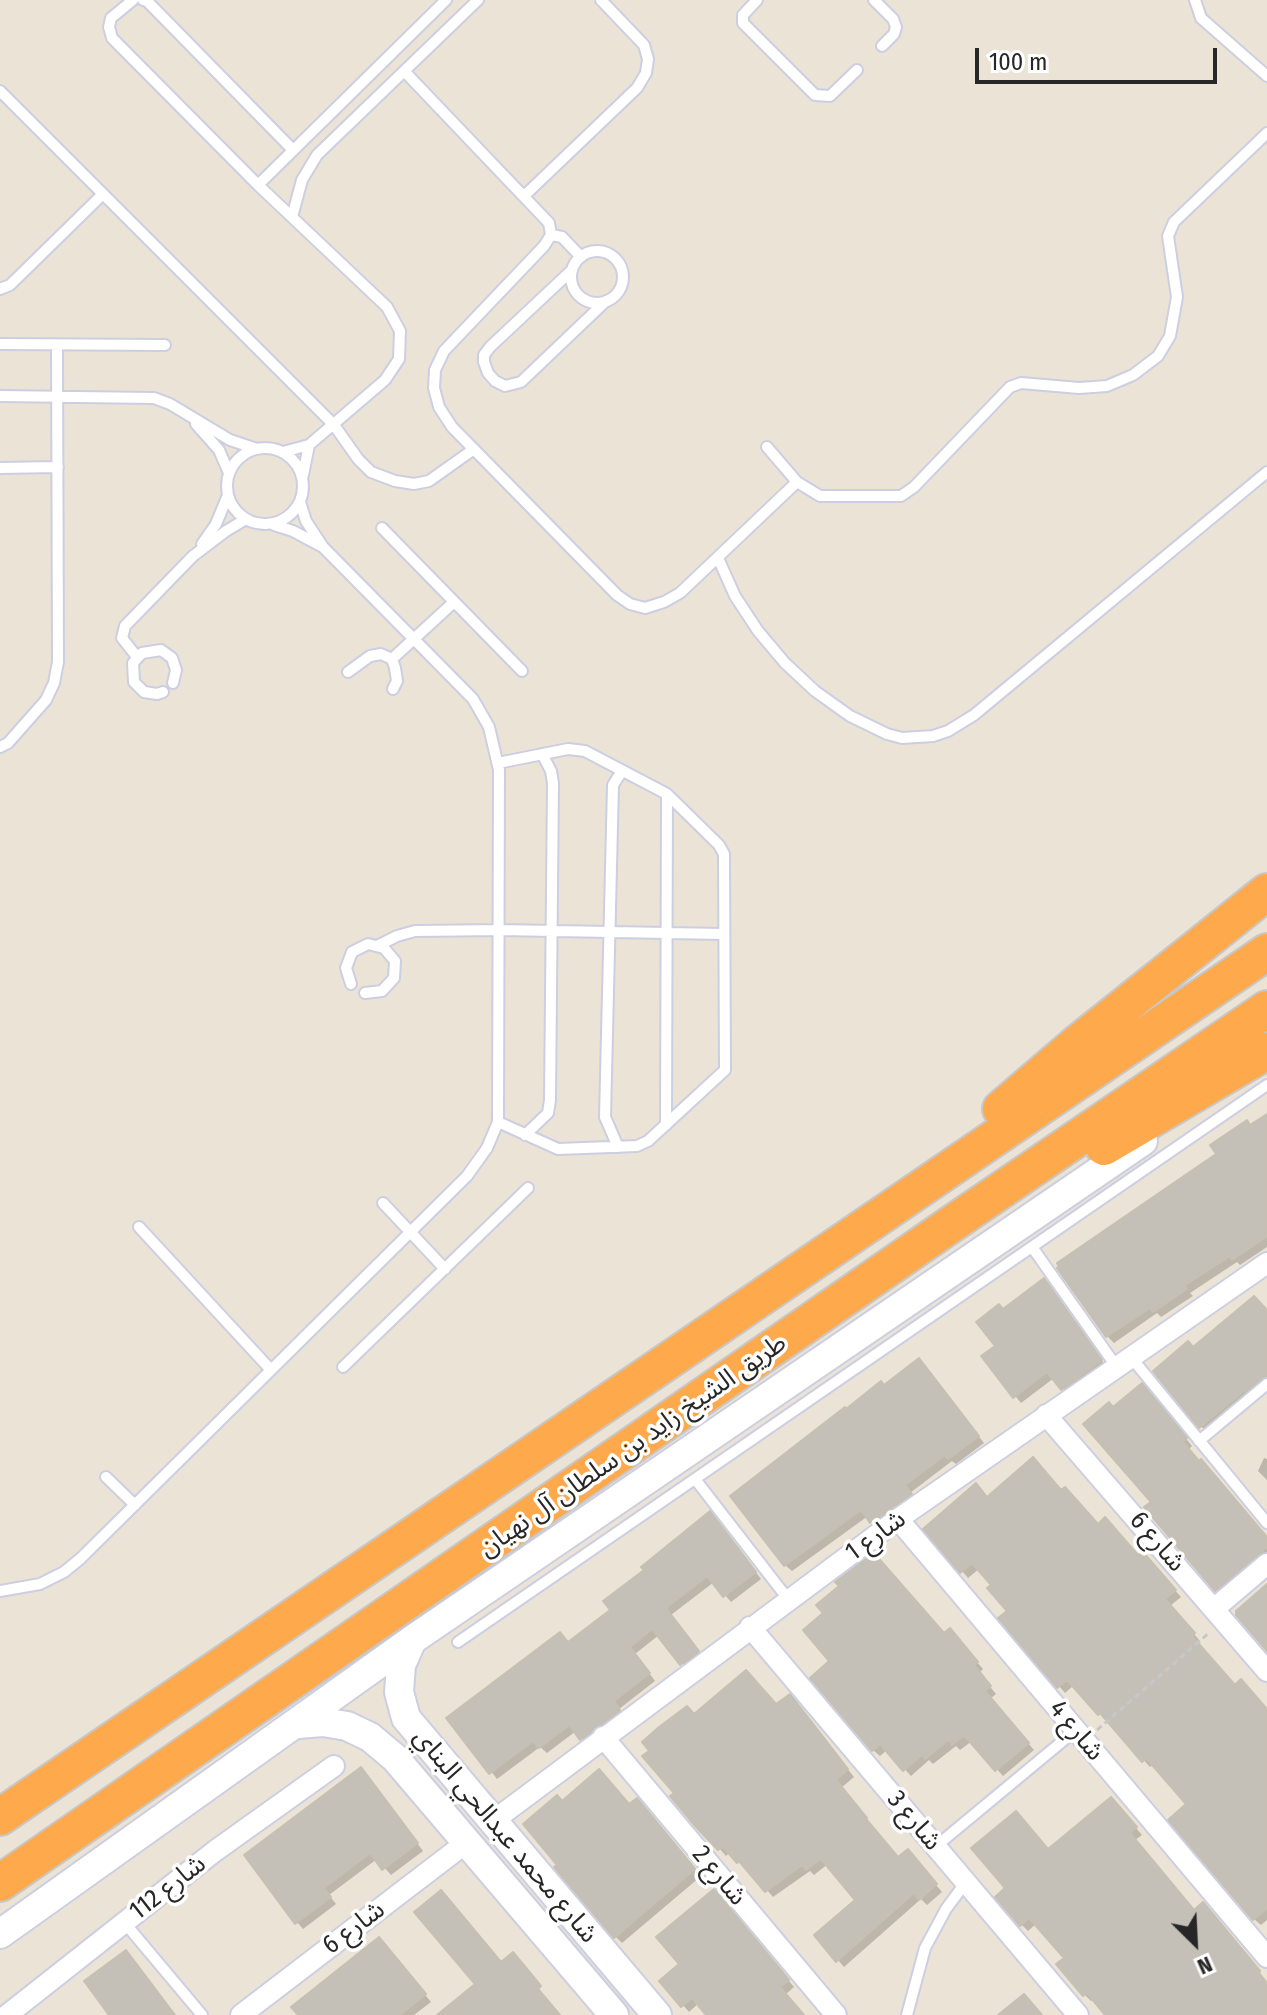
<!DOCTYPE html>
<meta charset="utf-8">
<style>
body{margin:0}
#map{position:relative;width:1267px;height:2015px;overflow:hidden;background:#ebe4d6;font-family:"Fira Sans Condensed",sans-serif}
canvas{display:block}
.north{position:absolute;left:1155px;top:1903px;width:80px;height:80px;-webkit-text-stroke:6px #fff;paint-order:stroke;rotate:156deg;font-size:22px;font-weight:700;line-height:32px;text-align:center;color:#272727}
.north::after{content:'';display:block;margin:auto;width:28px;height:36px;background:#272727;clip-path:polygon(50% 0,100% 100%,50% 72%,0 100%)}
.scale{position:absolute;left:975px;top:48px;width:242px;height:36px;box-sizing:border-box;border:4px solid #272727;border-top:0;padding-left:10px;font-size:24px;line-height:28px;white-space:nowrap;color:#272727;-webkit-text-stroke:6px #fff;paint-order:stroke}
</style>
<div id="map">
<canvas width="1267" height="2015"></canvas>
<div class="north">N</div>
<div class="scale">100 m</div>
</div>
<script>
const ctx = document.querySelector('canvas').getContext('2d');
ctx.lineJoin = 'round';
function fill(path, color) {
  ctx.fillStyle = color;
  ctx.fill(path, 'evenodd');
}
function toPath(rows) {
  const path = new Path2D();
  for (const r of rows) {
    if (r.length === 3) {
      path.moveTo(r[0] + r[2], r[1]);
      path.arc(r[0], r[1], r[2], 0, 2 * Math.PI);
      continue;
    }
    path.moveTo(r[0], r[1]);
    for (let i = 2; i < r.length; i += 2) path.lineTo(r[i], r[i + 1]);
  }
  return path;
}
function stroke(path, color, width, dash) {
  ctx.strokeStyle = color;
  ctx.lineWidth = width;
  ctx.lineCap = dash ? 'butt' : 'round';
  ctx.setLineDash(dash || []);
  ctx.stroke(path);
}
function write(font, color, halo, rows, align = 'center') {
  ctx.font = font + ' "Fira Sans Condensed","Noto Sans Arabic",sans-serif';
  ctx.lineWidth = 7;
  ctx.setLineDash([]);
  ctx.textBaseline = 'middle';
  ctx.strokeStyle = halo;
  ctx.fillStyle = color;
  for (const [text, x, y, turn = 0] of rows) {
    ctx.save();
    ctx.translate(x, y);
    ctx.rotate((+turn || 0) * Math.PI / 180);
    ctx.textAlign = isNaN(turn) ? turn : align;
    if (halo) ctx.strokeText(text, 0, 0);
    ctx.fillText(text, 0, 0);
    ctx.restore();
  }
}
fill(toPath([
 [1267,1116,1267,1247,1240,1265,1237,1262,1190,1293,1193,1296,1161,1317,1157,1313,1114,1343,1107,1336,1218,1155],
 [1050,1287,1107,1368,1069,1395,1054,1378,1021,1403,984,1357,997,1346,1004,1311],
 [1267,1311,1267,1387,1207,1433,1201,1426,1194,1349],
 [925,1368,984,1443,956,1464,952,1461,910,1493,917,1501,879,1529,868,1516,792,1571,785,1565,846,1411,885,1387],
 [1148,1392,1192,1446,1188,1450,1267,1539,1267,1559,1223,1596,1153,1502],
 [1264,1458,1267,1459,1267,1480,1258,1471],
 [1062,1493,1098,1526,1139,1558,1149,1561,1181,1597,1170,1606,1200,1641,1197,1644,1235,1687,1267,1710,1267,1920,1261,1925,1254,1919,1189,1804,1154,1764,1150,1767,1074,1685,1065,1693,1059,1686,994,1585,979,1569,968,1578,926,1529,988,1499],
 [716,1520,761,1579,731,1602,714,1582,671,1615,704,1659,688,1670,659,1635,635,1654,655,1681,619,1709,625,1717,588,1745,576,1731,547,1753,540,1747,497,1779,449,1718,569,1644,612,1611],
 [944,1636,956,1638,983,1669,979,1673,996,1694,990,1699,1034,1750,1003,1776,972,1741,960,1750,956,1746,933,1764,929,1760,911,1776,887,1750,880,1756,873,1750],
 [796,1704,854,1777,841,1788,872,1825,871,1827,898,1860,914,1859,942,1892,927,1905,921,1899,844,1967,838,1960,858,1900,828,1864,814,1875,810,1871,773,1897,747,1867,745,1868,730,1852,726,1856,720,1849,694,1716],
 [368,1777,423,1851,391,1875,377,1859,329,1895,336,1904,303,1929,297,1922],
 [562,1803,643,1807,700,1877,622,1943,615,1936],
 [1117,1806,1142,1835,1135,1840,1195,1912,1209,1912,1267,1983,1267,2015,1108,2015,1094,1999,1091,2001,1085,1995,1059,1964,1066,1958,1037,1923,1028,1931,1021,1924,1049,1851],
 [720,1898,794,1987,785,1995,803,2015,709,2015,699,2003,689,2012,683,2005,682,1965],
 [385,1946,431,2002,414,2015,301,2015]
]), '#0003');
const building = toPath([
 [1267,1114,1267,1236,1232,1260,1230,1256,1185,1285,1187,1289,1153,1312,1150,1308,1106,1337,1057,1268,1059,1267,1057,1263,1216,1154,1210,1145,1247,1120,1250,1125,1267,1114],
 [1044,1278,1102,1360,1061,1390,1047,1372,1013,1398,981,1356,995,1346,976,1322,999,1304,1003,1309,1044,1278],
 [1254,1296,1267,1310,1267,1376,1246,1391,1245,1390,1199,1428,1153,1371,1188,1341,1193,1347,1254,1296],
 [919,1358,979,1436,948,1459,945,1455,905,1485,912,1494,870,1523,861,1510,784,1566,730,1496,845,1407,846,1409,881,1381,884,1385,919,1358],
 [1142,1383,1187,1438,1183,1442,1199,1461,1201,1459,1267,1537,1267,1547,1215,1591,1144,1507,1151,1502,1083,1424,1109,1402,1113,1407,1142,1383],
 [1033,1457,1061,1490,1065,1487,1098,1524,1105,1517,1138,1555,1143,1552,1176,1590,1165,1599,1195,1633,1192,1636,1235,1685,1241,1679,1267,1709,1267,1908,1253,1920,1168,1820,1186,1804,1146,1758,1142,1762,1100,1713,1098,1715,1067,1680,1057,1688,998,1618,1007,1611,987,1588,991,1585,972,1563,960,1573,923,1529,976,1483,987,1497,1033,1457],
 [710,1511,756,1572,723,1597,707,1576,666,1608,699,1651,680,1665,652,1629,630,1647,650,1673,614,1701,620,1710,580,1740,569,1725,539,1748,533,1741,489,1774,446,1718,560,1632,568,1642,610,1610,603,1601,644,1570,641,1567,710,1511],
 [874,1553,944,1633,950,1628,978,1662,974,1665,991,1686,985,1691,1029,1743,995,1771,964,1735,952,1745,948,1740,925,1759,922,1755,903,1771,880,1744,872,1751,810,1678,829,1661,803,1630,823,1613,816,1605,839,1586,835,1582,874,1553],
 [1267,1584,1267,1651,1236,1615,1236,1611,1267,1584],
 [746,1670,776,1704,790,1694,848,1769,836,1780,867,1818,866,1819,898,1857,908,1849,937,1884,919,1900,914,1893,836,1962,814,1935,855,1900,821,1859,806,1870,802,1865,765,1892,739,1861,737,1863,723,1847,718,1850,696,1827,670,1796,674,1793,642,1756,649,1751,642,1742,659,1727,687,1706,694,1714,746,1670],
 [361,1767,418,1843,382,1870,370,1853,324,1888,331,1897,295,1924,244,1855,361,1767],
 [599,1769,629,1804,637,1798,695,1869,614,1938,554,1867,557,1865,523,1824,557,1795,562,1801,599,1769],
 [1111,1797,1137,1827,1130,1833,1194,1910,1203,1902,1260,1971,1259,1973,1267,1983,1267,2015,1105,2015,1087,1993,1083,1996,1056,1964,1064,1958,1029,1918,1020,1926,995,1897,1005,1888,971,1848,1016,1811,1048,1849,1111,1797],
 [714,1889,789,1980,780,1987,804,2015,706,2015,692,1998,681,2007,659,1981,679,1964,656,1937,714,1889],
 [441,1890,501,1962,513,1952,541,1986,538,1989,560,2015,437,2015,475,1984,414,1912,441,1890],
 [379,1937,426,1994,400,2015,298,2015,291,2007,379,1937],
 [126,1950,175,2015,109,2015,84,1981,126,1950],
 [1024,1994,1042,2015,998,2015,1024,1994]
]);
fill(building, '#c5c0b7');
stroke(building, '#c5c0b1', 2);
const lane = toPath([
 [133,0,111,18,109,27,112,38,258,185],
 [143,0,147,1,293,150],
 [757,0,743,15,743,23,815,95,830,96,857,70],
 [874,0,893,19,896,27,894,34,882,46],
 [1195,0,1201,18,1267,76],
 [405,72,549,223,551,235,544,246,444,351,435,370,434,388,439,407,452,427,617,595,630,604,645,608,664,602,680,593,797,482],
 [0,91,334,425,358,459,371,472,395,481,414,484,429,481,474,449],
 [524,196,637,88,646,73,648,59,644,45,601,0],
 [292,217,302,180,317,155,478,0],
 [551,235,562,237,581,257],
 [597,277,26],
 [572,270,490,347,484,355,484,362,488,373,495,381,505,386,521,382,606,301],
 [0,289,10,285,103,194],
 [0,344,165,345],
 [0,396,154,398,170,404,230,440,257,449],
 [196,424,219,450,229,473],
 [767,447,797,482,820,496,901,496,914,487,1010,387,1021,383,1079,388,1107,386,1133,375,1158,356,1170,336,1177,297,1168,236,1174,222,1267,133],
 [265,486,38],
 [283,452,309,445,385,380,399,359,400,331,387,307,258,185,446,0],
 [0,468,58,467],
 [303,475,309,445],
 [274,525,293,531,321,546],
 [382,528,522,671],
 [202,544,216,524,228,495],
 [718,558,735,596,758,631,785,663,815,691,850,716,887,734,902,738,933,736,948,731,974,715,1267,472],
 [137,657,122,638,125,626,193,556,226,531,246,519],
 [392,659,454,602],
 [348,672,370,656,381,654,392,659,395,668,397,681,393,689],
 [163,692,157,694,144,692,134,682,133,663,142,653,161,650,172,658,176,670,173,683],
 [0,747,8,743,46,700,54,683,58,662,57,345],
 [498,763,568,749,585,751,667,794,719,845,724,854,725,1070,648,1141,637,1146,558,1149,498,1122],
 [379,945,397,936,415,931,499,930,724,934],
 [351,984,346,968,352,952,368,944,384,948,395,961,394,978,382,991,365,993],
 [666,1125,667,794],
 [525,1135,548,1113,550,1100,553,783,551,771,542,754],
 [618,1147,605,1117,613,785,622,771],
 [383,1203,445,1269],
 [139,1227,271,1370],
 [1032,1247,1116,1366],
 [1130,1356,1267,1523],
 [343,1367,528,1188],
 [1199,1441,1267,1384],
 [106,1477,135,1505],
 [695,1479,788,1599],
 [0,1591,40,1584,64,1572,80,1559,467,1176,487,1148,498,1122,499,770,489,727,473,699,323,547,306,521,300,502],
 [458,1642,1267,1085],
 [935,1847,1076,1730],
 [124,1922,202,2015],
 [907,2015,925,1948,946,1909,966,1882]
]);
const street = toPath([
 [1046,1415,1267,1671],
 [898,1519,1267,1957],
 [1215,1608,1267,1564],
 [750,1627,1078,2015],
 [603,1737,836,2015],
 [493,1821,898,1519,1267,1263],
 [7,2015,215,1851,334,1766],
 [241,2015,467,1842]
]);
const secondary = toPath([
 [412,1640,401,1665,399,1692,406,1718,657,2015],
 [298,1724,323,1722,347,1726,370,1737,395,1758,614,2015],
 [0,1934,412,1640,1143,1141]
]);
const highway = toPath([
 [1001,1109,1078,1043,1267,892],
 [1104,1147,1267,1051],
 [0,1817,1267,952],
 [0,1883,950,1225,1267,1009]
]);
stroke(lane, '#cccee1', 14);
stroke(street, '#cccee1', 24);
stroke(secondary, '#cccee1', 32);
stroke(highway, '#c7c7c7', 40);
stroke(toPath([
 [1097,1730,1209,1633]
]), '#c7c7c7', 3, [6, 4]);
stroke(lane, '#fff', 10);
stroke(street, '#fff', 20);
stroke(secondary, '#fff', 28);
stroke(highway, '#ffa94d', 36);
write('26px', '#272727', '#fff', [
 ["طريق الشيخ زايد بن سلطان آل نهيان",633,1446,-35],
 ["شارع 1",876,1536,-36],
 ["شارع 6",1157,1542,49],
 ["شارع 4",1076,1731,50],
 ["شارع 3",914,1821,50],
 ["شارع محمد عبدالحي البناي",505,1836,50],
 ["شارع 2",719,1876,50],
 ["شارع 112",168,1888,-38],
 ["شارع 6",354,1928,-37]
]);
</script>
